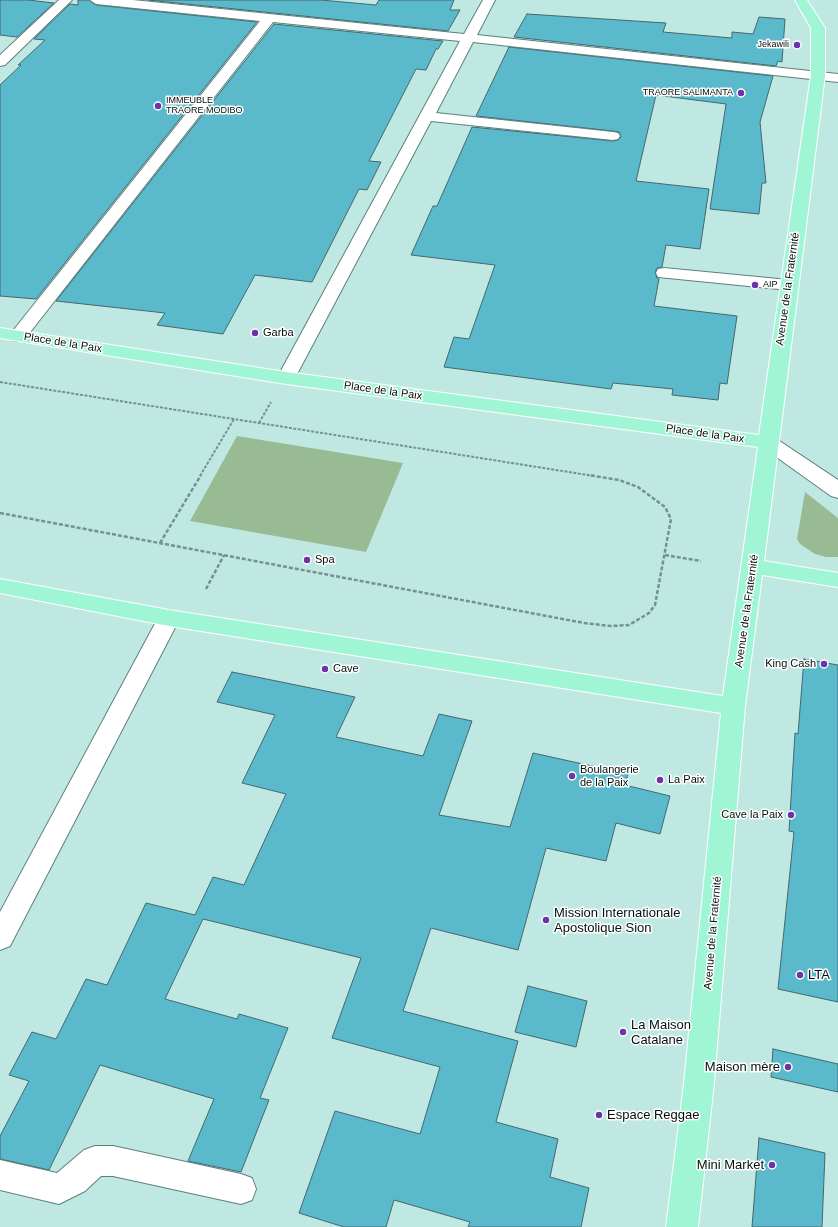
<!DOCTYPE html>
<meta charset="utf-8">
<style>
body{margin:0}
canvas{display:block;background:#c0e8e3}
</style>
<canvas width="838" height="1227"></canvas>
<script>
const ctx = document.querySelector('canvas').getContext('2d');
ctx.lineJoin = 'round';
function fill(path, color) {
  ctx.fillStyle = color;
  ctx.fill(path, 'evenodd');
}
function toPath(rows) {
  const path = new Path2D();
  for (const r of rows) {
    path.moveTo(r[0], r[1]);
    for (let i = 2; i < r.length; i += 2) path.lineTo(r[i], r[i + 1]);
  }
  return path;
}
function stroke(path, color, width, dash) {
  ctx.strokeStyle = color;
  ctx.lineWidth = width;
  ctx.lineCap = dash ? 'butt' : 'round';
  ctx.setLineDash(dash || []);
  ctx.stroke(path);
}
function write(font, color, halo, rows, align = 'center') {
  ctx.font = font + ' Helvetica,sans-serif';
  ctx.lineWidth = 3;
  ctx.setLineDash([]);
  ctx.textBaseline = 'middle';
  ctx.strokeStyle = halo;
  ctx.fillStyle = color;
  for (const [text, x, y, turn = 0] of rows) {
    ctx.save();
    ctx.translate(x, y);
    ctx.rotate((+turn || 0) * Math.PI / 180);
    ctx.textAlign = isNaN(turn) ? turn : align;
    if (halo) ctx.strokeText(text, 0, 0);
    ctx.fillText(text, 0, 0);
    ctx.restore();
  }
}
fill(toPath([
 [237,436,403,463,366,552,190,521],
 [805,492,838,518,838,557,826,557,815,554,800,544,797,539]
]), '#98bb93');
const building = toPath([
 [0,0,28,0,54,3,17,37,0,35,0,0],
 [78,0,89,0,96,5,257,22,36,299,0,296,0,85,21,65,18,65,45,40,34,39,70,4,78,5,78,0],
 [148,0,321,0,376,5,379,0,454,0,450,10,460,10,448,31,148,0],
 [527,14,666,23,663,32,732,38,732,32,753,34,759,17,785,19,782,62,778,61,776,66,514,37,527,14],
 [274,24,443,41,438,49,436,49,426,70,416,69,369,161,381,162,367,190,359,189,312,282,255,275,223,334,157,325,165,313,56,301,274,24],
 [509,47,773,76,760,122,766,183,762,183,759,214,710,209,726,104,656,95,636,181,709,189,700,249,666,245,662,267,657,268,655,272,657,278,659,279,654,306,737,316,727,384,720,383,718,400,672,395,673,389,613,383,611,389,444,367,454,337,469,339,495,265,411,255,433,206,437,206,472,127,613,141,618,140,621,137,619,132,613,131,476,116,509,47],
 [804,659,838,665,838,1002,778,989,794,832,789,831,795,733,798,734,804,659],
 [232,672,355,697,336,737,423,756,439,714,472,721,439,815,510,827,533,753,628,774,625,785,670,796,660,834,616,823,606,861,546,848,518,950,431,928,403,1011,518,1041,496,1122,558,1139,550,1177,589,1188,581,1227,468,1227,470,1222,394,1200,386,1227,344,1227,299,1213,335,1111,420,1134,440,1067,332,1038,361,958,203,919,165,999,237,1019,239,1014,288,1028,260,1098,269,1100,241,1172,188,1161,214,1099,100,1065,49,1170,0,1159,0,1136,29,1081,9,1075,32,1032,56,1039,86,979,107,985,146,903,195,915,213,877,244,885,286,794,242,783,275,715,217,702,232,672],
 [528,986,587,1001,576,1047,515,1032,528,986],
 [773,1049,838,1064,838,1092,771,1077,773,1049],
 [759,1138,825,1153,822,1227,752,1227,759,1138]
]);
fill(building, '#5ab9ca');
stroke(building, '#44686e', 1);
const minor = toPath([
 [59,0,72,0,5,65,0,66,0,55,59,0],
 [90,0,133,0,464,34,483,0,495,0,477,35,838,74,838,82,473,42,436,113,613,132,618,133,620,136,618,139,613,140,431,121,295,378,293,382,286,384,279,382,277,378,460,41,273,22,24,340,18,341,12,340,9,336,12,332,260,21,96,4,90,0],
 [664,268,789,280,795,281,797,285,795,289,789,290,658,277,656,273,658,269,664,268],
 [768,436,775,438,838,480,838,498,831,496,761,446,758,442,761,438,768,436],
 [169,610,177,612,180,618,10,946,0,950,0,912,158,618,161,612,169,610],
 [95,1146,113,1146,241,1174,252,1178,256,1189,252,1200,241,1204,113,1176,101,1176,85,1191,59,1204,0,1190,0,1160,57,1173,84,1150,95,1146]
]);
const major = toPath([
 [795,0,807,0,825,28,825,75,764,561,838,573,838,587,762,575,745,706,714,1083,698,1227,666,1227,684,1083,721,713,169,626,0,593,0,579,169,610,723,696,758,447,286,384,0,338,0,328,286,372,759,435,811,75,811,28,795,0]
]);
stroke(minor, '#5c817d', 2);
stroke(major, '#fff', 2);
stroke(toPath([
 [0,382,594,476],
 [259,423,271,402],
 [200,476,234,419]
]), '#75928e', 2, [3, 1.5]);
stroke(toPath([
 [0,513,584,623,611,626,629,625,649,613,655,605,671,519,665,507,638,487,619,480,588,475],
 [160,543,201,475],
 [665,555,701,561],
 [206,589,224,555]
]), '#75928e', 2.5, [4, 2]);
fill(minor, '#fff');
fill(major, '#a0f5d4');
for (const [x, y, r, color] of [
 [797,45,4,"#6d33a9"],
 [741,93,4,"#6d33a9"],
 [158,106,4,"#6d33a9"],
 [755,285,4,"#6d33a9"],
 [255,333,4,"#6d33a9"],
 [307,560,4,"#6d33a9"],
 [824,664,4,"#6d33a9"],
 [325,669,4,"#6d33a9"],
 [572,776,4,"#6d33a9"],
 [660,780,4,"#6d33a9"],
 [791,815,4,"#6d33a9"],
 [546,920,4,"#6d33a9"],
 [800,975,4,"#6d33a9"],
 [623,1032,4,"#6d33a9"],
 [788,1067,4,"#6d33a9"],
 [599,1115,4,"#6d33a9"],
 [772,1165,4,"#6d33a9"]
]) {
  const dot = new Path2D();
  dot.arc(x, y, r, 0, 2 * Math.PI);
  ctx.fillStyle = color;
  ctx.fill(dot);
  stroke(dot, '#fff', 1.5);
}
write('9px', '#030f0e', '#fff', [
 ["Jekawili",789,45],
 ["TRAORE SALIMANTA",733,93],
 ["IMMEUBLE",166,101,"left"],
 ["TRAORE MODIBO",166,111,"left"],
 ["AIP",763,285,"left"]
], 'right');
write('11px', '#030f0e', '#fff', [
 ["Avenue de la Fraternité",788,289,-82],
 ["Place de la Paix",63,343,9],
 ["Place de la Paix",383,391,8],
 ["Place de la Paix",705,434,8],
 ["Avenue de la Fraternité",747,611,-82],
 ["Avenue de la Fraternité",713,933,-85]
]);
write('11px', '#030f0e', '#fff', [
 ["Garba",263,333],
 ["Spa",315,560],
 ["King Cash",816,664,"right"],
 ["Cave",333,669],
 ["Boulangerie",580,770],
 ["de la Paix",580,783],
 ["La Paix",668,780],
 ["Cave la Paix",783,815,"right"]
], 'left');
write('13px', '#030f0e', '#fff', [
 ["Mission Internationale",554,913],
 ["Apostolique Sion",554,928],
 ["LTA",808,975],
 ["La Maison",631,1025],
 ["Catalane",631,1040],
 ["Maison mère",780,1067,"right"],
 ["Espace Reggae",607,1115],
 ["Mini Market",764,1165,"right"]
], 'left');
</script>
